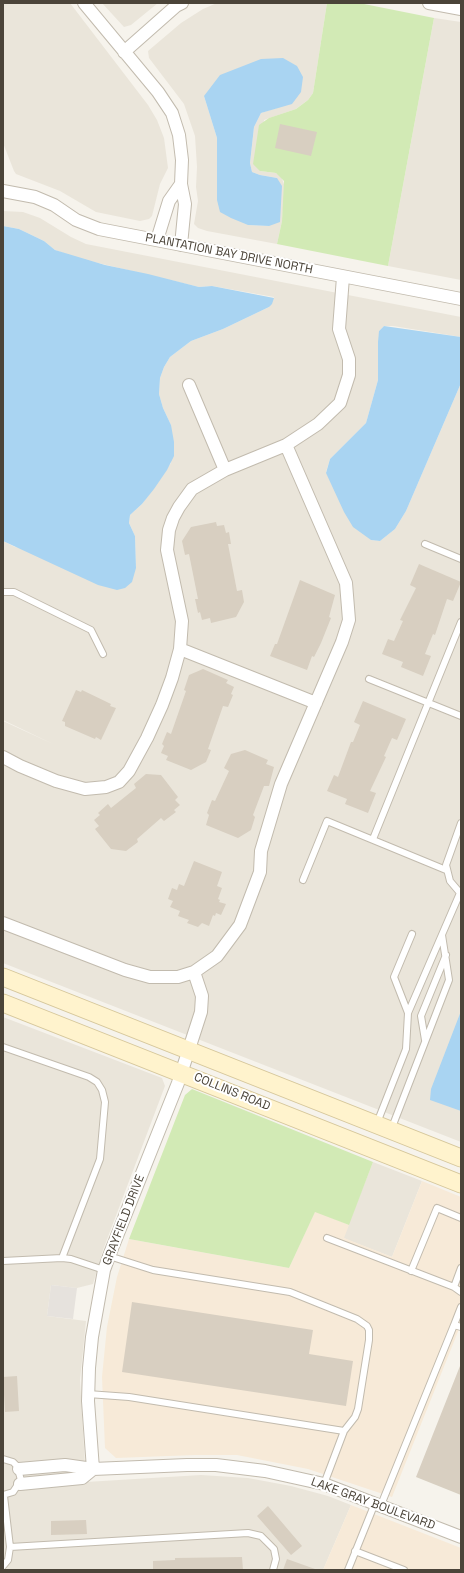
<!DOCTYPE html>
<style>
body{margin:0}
#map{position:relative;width:464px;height:1573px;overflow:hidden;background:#f6f3ec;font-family:"Space Grotesk",sans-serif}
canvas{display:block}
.frame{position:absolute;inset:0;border:4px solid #4b4439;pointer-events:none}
</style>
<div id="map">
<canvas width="464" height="1573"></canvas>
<div class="frame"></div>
</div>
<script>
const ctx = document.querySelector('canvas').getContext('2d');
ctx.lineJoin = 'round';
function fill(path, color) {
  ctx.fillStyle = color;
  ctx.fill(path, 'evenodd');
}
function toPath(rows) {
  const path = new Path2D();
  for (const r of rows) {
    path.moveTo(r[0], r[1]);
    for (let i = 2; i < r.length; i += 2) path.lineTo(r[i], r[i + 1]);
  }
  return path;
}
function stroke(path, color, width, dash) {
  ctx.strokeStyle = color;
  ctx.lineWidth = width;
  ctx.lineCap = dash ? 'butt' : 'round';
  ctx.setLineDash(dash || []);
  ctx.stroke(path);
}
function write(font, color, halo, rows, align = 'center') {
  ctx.font = font + ' "Space Grotesk",sans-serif';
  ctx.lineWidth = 4;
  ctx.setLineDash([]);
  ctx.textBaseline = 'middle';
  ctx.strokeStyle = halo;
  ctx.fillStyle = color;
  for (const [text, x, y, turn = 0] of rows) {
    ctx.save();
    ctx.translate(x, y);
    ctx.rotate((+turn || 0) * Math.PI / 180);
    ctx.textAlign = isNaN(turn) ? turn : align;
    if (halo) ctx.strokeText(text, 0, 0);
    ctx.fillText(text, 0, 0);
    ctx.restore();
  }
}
fill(toPath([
 [3,3,70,3,148,105,157,120,164,138,168,168,160,184,152,216,149,219,140,221,96,212,60,191,16,174,14,171,3,143],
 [102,3,158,3,131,25,124,27],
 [217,3,327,3,313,93,308,100,296,109,264,120,260,171,276,173,281,176,285,187,282,221,277,244,207,231,198,228,194,224,198,201,196,187,197,167,195,136,184,104,149,58,148,51,181,23,203,9],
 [204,96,276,108,261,113,254,127,250,163,252,172,260,175,277,178,269,226,248,225,218,167,217,138],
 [434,18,461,22,461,280,388,266],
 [3,211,23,212,40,218,71,237,86,244,461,317,461,337,393,326,384,326,379,331,378,380,366,423,330,459,326,472,335,490,371,540,380,541,395,529,406,511,461,383,461,1142,3,963,3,721,53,744,3,720,3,541,15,547,136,568,135,536,129,523,130,515,142,504,171,463,171,425,163,408,159,394,160,378,164,367,170,357,191,341,223,329,269,307,274,297,212,286,199,287,77,258,55,250,44,241,19,229,3,226],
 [3,1017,162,1078,165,1086,103,1250,93,1284,77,1288,51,1285,47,1316,86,1321,80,1380,86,1482,201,1475,248,1478,291,1486,328,1496,351,1505,323,1570,3,1570],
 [373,1162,422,1181,392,1257,343,1238]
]), '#eae5da');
fill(toPath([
 [422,1181,461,1197,461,1324,392,1497,308,1469,237,1455,195,1455,116,1458,105,1448,102,1377,107,1327,117,1277,129,1239,289,1268,315,1211,349,1225,344,1238,392,1257],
 [351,1505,461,1548,461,1570,323,1570]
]), '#f7ead8');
fill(toPath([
 [51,1285,77,1288,73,1319,47,1316]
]), '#e6e2dd');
fill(toPath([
 [327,3,359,3,434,18,388,266,277,244,282,221,284,181,276,173,260,171,253,164,259,125,269,118,296,109,308,100,313,93],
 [192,1089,373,1162,349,1225,315,1212,289,1268,129,1239,185,1095]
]), '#d2eab5');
fill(toPath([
 [283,58,297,66,303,77,301,92,292,104,261,113,254,127,250,163,252,172,260,175,277,178,282,186,280,222,269,226,248,225,231,218,220,212,217,200,217,138,204,96,220,75,261,59],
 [3,226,19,229,44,241,55,250,105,265,148,274,199,287,212,286,274,298,272,304,269,307,223,329,191,341,170,357,164,367,160,378,159,394,163,408,171,425,174,442,174,456,167,470,154,489,142,504,130,515,129,523,135,536,136,568,132,582,125,588,117,590,98,585,3,541],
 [384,326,461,337,461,383,406,511,395,529,380,541,371,540,353,527,344,512,326,473,330,459,366,423,378,380,378,342,379,331],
 [461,1011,461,1111,430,1100,431,1089]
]), '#a9d4f2');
fill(toPath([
 [280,124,317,132,311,156,275,148],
 [216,522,217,526,224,525,226,533,229,532,231,544,228,544,237,591,242,590,244,602,236,617,211,623,210,618,202,620,200,612,198,613,195,599,198,599,189,554,185,555,182,541,191,527],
 [419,564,461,582,453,601,447,599,435,635,433,634,425,654,431,656,423,676,401,667,403,662,382,654,388,639,394,641,403,621,400,620,416,588,410,585],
 [300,580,335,595,329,617,331,618,321,643,314,657,312,656,307,670,270,656,275,644,277,644],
 [203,669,228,680,226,683,234,687,231,694,233,695,228,707,223,706,208,749,211,750,206,762,191,770,166,760,168,756,161,753,164,746,162,744,167,732,171,734,186,691,184,690,189,675],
 [76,690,81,692,82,690,111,704,110,706,116,708,101,740,96,737,95,739,65,726,65,722,62,721],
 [363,701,406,719,397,740,392,738,384,756,386,757,370,791,376,793,368,813,345,804,347,799,327,791,334,775,338,777,351,742,353,742,360,725,354,722],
 [245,750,268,760,266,764,274,767,269,786,264,786,253,815,255,817,251,830,238,838,206,825,209,815,207,813,212,800,215,801,229,771,224,768,231,754],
 [146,774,161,775,178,797,175,800,180,805,174,810,176,812,164,821,161,818,137,839,138,842,126,851,111,849,95,829,99,826,94,820,100,815,98,813,108,804,111,808,136,788,134,784],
 [194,861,222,872,217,886,222,888,218,899,220,900,219,902,226,904,221,915,216,913,215,916,213,915,209,926,202,923,198,927,187,923,189,920,178,916,180,911,170,907,173,901,168,899,172,888,177,890,179,884,184,886],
 [132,1302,313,1330,309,1354,353,1361,346,1406,122,1372],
 [460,1366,461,1366,461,1495,416,1477],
 [17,1376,19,1411,5,1412,3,1377],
 [268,1506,302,1546,291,1555,257,1516],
 [86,1520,87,1534,51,1535,51,1521],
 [242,1557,243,1570,153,1570,153,1561,175,1560,175,1558],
 [287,1559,315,1569,315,1570,283,1570]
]), '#d8cfc1');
const lane = toPath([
 [425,544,461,559],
 [3,592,14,592,91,630,103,654],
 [369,679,461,716],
 [461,823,446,865,450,881,461,894],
 [373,839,461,622],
 [303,880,327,821,446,870],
 [408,1013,394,977,412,934],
 [425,1040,421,1016,446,955],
 [3,1047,89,1077,97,1082,102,1090,105,1102,100,1159,62,1258,3,1261],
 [377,1123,406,1049,408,1013,460,893],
 [391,1130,449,980,442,935],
 [327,1238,454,1287,461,1292],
 [109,1256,153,1270,290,1292,357,1319,367,1326,369,1330,369,1340,358,1409,355,1417,344,1431,324,1484],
 [62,1258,71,1259,104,1270],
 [411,1271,437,1208,461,1218],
 [454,1287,461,1268],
 [454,1325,461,1307],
 [88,1394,129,1397,344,1431],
 [3,1459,13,1462,17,1466,21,1480,13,1492,3,1495],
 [381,1505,454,1325,461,1327],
 [10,1547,248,1533,261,1536,274,1549,276,1559,273,1570],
 [355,1551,404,1570],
 [3,1566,8,1560,10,1547,4,1496],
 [348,1570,375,1503]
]);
const street = toPath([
 [84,3,158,92,172,113,179,135,182,160,181,184,185,204,181,245],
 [429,3,461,9],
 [124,52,176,6,182,3],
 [3,191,35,197,54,205,76,220,99,229,461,299],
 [157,240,169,201,181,184],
 [189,385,225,470],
 [180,649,316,703],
 [3,757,20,766,56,781,85,789,106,787,119,782,129,771,147,738,162,705,172,678,180,649,182,621,167,550,169,530,173,518,179,507,192,489,225,470,286,445,318,424,340,403,349,375,349,359,339,329,343,277],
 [3,923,125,970,150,977,178,977,194,972],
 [19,1469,65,1465,93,1469,187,1465,216,1465,265,1471,324,1484,461,1537],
 [93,1469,88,1401,89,1368,92,1337,104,1270,111,1251,178,1083,201,1012,202,996,194,972,217,956,240,925,260,872,261,851,281,784,342,642,349,620,346,583,286,445],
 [20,1484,82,1478,93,1469]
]);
const secondary = toPath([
 [3,977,461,1158],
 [3,1003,461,1184]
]);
stroke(lane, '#c2bbae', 8);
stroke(street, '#c2bbae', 14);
stroke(secondary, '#d6c79b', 19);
stroke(lane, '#fff', 6);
stroke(street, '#fff', 12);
stroke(secondary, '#fff3cd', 17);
write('12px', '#4b4439', '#fff', [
 ["PLANTATION BAY DRIVE NORTH",229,254,11],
 ["COLLINS ROAD",232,1092,22],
 ["GRAYFIELD DRIVE",124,1220,-69],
 ["LAKE GRAY BOULEVARD",373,1504,20]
]);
</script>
